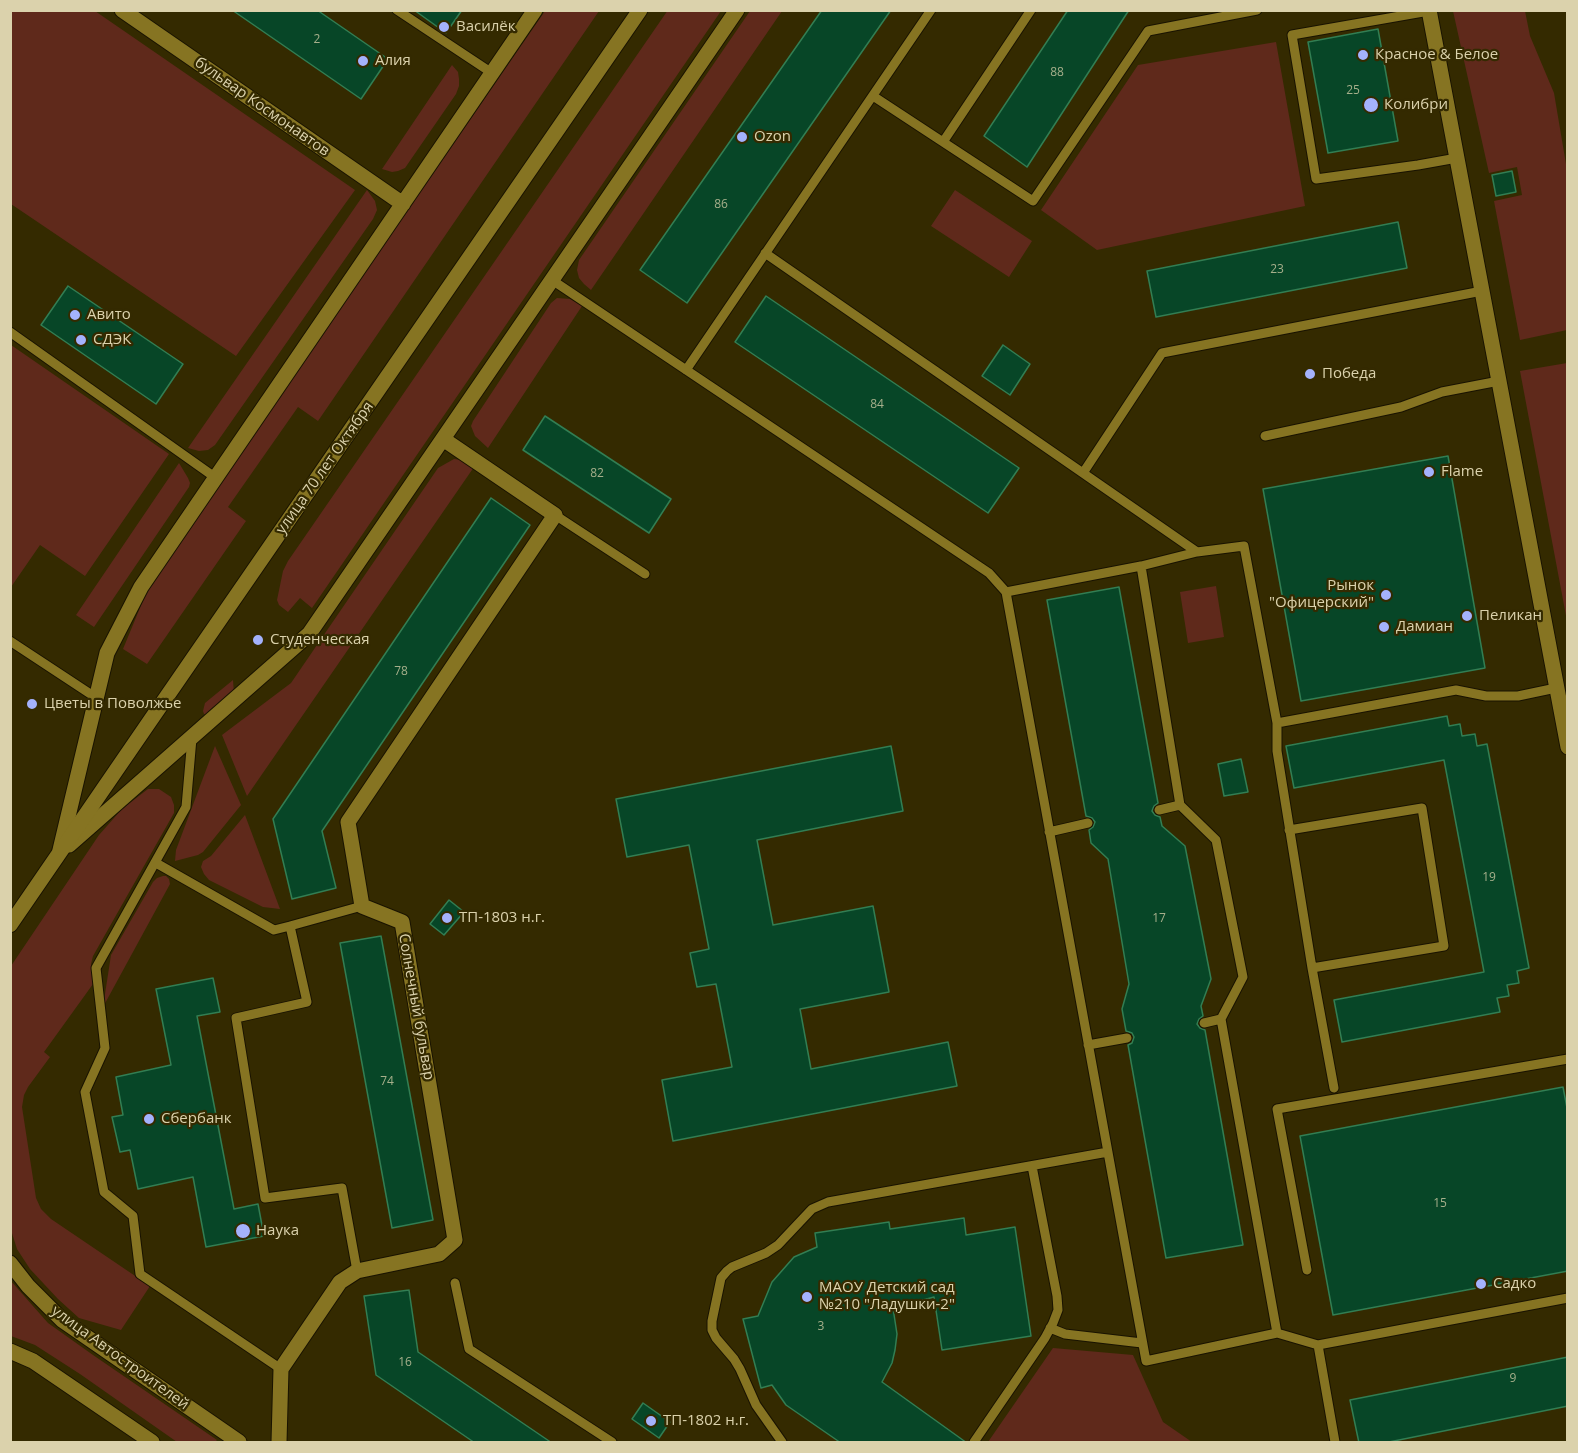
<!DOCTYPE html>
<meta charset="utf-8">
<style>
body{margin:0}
#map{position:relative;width:1578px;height:1453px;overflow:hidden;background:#342a00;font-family:"Open Sans",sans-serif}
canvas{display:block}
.frame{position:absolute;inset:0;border:12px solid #dbd2ac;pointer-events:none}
</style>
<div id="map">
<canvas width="1578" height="1453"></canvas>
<div class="frame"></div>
</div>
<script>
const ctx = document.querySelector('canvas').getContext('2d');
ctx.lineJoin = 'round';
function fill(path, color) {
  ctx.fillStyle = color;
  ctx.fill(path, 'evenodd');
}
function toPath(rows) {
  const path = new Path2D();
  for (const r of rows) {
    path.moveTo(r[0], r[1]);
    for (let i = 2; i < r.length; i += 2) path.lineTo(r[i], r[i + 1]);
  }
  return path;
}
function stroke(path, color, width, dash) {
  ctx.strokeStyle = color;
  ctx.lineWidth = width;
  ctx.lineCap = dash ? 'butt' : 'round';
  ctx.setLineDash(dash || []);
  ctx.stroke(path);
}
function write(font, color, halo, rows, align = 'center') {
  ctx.font = font + ' "Open Sans",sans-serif';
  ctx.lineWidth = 4.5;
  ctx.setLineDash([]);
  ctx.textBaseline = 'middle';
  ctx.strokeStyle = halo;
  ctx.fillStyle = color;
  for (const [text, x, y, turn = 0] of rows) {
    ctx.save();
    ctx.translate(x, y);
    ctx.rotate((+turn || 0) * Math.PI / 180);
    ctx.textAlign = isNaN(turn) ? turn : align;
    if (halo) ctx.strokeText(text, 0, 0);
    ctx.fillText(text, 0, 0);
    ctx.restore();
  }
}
fill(toPath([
 [668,10,721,11,312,608,300,598,288,612,279,605,277,600,283,571,288,561],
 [10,11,95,11,355,190,236,356,11,204],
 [545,11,599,11,318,421,298,407,228,507,246,521,147,664,123,649,149,586],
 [750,11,782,11,591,290,584,284,579,278,577,270,579,260],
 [1453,11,1525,11,1530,36,1554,93,1567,170,1567,330,1520,340,1494,201,1522,195,1517,167,1489,173],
 [1276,42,1305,206,1097,250,1041,210,1138,65],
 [452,65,458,72,459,79,459,86,456,94,405,168,398,171,392,172,382,169],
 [367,190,375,201,377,210,373,219,215,445,208,450,199,451,188,448],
 [955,190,1032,241,1009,277,931,226],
 [557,298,570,299,582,306,488,448,475,436,471,426,473,421,551,303],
 [11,345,169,454,85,576,40,545,11,587],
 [1567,363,1568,363,1567,621,1520,371],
 [454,459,462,460,474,467,247,796,222,735,291,683,438,468],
 [179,463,188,478,190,483,189,487,94,627,76,615],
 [1216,586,1224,637,1188,643,1180,592],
 [233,680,234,694,207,715,204,714,203,711,205,703],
 [215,746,241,805,203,852,198,855,175,861,176,850],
 [148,789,159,789,171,797,174,805,174,813,93,956,91,964,93,984,44,1052,50,1057,28,1087,24,1095,22,1107,36,1198,41,1209,51,1219,150,1286,121,1330,79,1318,58,1299,30,1269,17,1249,11,1230,11,966,99,835,122,809],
 [245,815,280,909,263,907,209,880,204,874,201,867,203,861,211,856],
 [163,876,166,876,169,879,170,884,103,1007,111,955,153,882,157,878],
 [10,1280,48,1323,93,1355,217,1440,215,1442,177,1442,80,1374,35,1345,11,1336],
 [1053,1348,1133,1355,1163,1422,1192,1442,988,1442]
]), '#5f291b');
const building = toPath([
 [232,10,317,10,388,59,361,99,232,10],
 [414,10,462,10,446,33,414,10],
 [822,10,891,10,687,303,640,270,822,10],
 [1068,10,1129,10,1027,167,984,136,1068,10],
 [1378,29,1398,141,1328,153,1308,42,1378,29],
 [1512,171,1516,192,1496,196,1492,175,1512,171],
 [1398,222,1407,268,1156,317,1147,271,1398,222],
 [68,286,183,364,156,404,41,325,68,286],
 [766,296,1019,468,988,513,735,342,766,296],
 [1003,345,1030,364,1010,395,982,376,1003,345],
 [545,416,671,499,649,533,523,450,545,416],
 [1448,456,1485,668,1301,701,1263,489,1448,456],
 [491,498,530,525,322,831,336,888,292,899,273,819,491,498],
 [1119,587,1158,803,1154,806,1152,811,1155,815,1160,817,1162,826,1185,846,1211,979,1201,1006,1203,1016,1199,1019,1197,1024,1200,1028,1205,1030,1243,1245,1166,1258,1128,1045,1132,1043,1134,1037,1132,1033,1126,1031,1122,1009,1129,984,1108,859,1091,843,1089,830,1093,827,1095,822,1092,818,1086,816,1047,600,1119,587],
 [1447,716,1449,726,1460,724,1462,736,1475,734,1477,746,1487,744,1529,968,1517,971,1519,983,1507,985,1509,996,1497,998,1500,1012,1342,1042,1334,1000,1484,972,1444,760,1294,788,1286,746,1447,716],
 [891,746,903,811,757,840,773,925,873,906,889,992,800,1009,811,1069,948,1042,957,1086,673,1141,662,1080,732,1067,716,984,697,987,690,953,709,949,689,845,627,857,616,799,891,746],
 [1241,759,1248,792,1224,796,1218,764,1241,759],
 [449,900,464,912,444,935,430,924,449,900],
 [381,936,433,1220,392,1228,340,943,381,936],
 [213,978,220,1012,197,1016,234,1209,258,1204,264,1236,206,1247,193,1177,138,1189,130,1150,120,1152,112,1117,123,1115,116,1077,171,1065,156,989,213,978],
 [1563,1087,1568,1113,1568,1271,1333,1315,1300,1136,1563,1087],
 [964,1218,966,1235,1015,1227,1031,1336,942,1350,934,1297,893,1308,897,1334,895,1350,892,1363,882,1382,967,1443,841,1443,786,1405,772,1385,761,1388,743,1319,758,1316,772,1282,794,1257,817,1247,815,1233,889,1222,890,1229,964,1218],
 [409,1290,418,1352,552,1443,475,1443,376,1375,364,1296,409,1290],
 [1568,1357,1568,1406,1384,1443,1359,1443,1350,1400,1568,1357],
 [643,1403,670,1422,659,1438,632,1419,643,1403]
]);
fill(building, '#074627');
stroke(building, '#327e53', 1.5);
const lane = toPath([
 [397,10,492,73],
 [1031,10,943,142,1033,201,1148,31,1257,10],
 [1429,11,1292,35,1316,179,1418,165,1457,158],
 [873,96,943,142],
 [765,253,1197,552],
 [552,280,989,573,1006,592,1146,1361,1277,1333,1318,1345,1568,1298],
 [10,332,216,478],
 [686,370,931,10],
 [1265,436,1401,407,1442,392,1499,381],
 [1083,473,1162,353,1482,291],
 [555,515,645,574],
 [1141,566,1180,805,1216,840,1243,977,1221,1019,1277,1333],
 [1006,592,1141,566,1197,552,1244,546,1277,723,1456,690,1486,696,1518,696,1556,688],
 [10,641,95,697],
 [1277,723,1277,751,1312,968,1334,1088],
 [192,738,186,807,96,968,105,1048,85,1092,104,1192,133,1216,140,1274,281,1369],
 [1159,810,1180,805],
 [1289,830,1422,808,1444,946,1312,968],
 [1049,832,1088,823],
 [156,863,274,930,290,926,307,1002,236,1018,265,1198,342,1188,357,1271],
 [290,926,362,906],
 [1204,1023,1221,1019],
 [1088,1045,1127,1038],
 [1307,1270,1277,1109,1568,1059],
 [455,1283,469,1349,612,1442],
 [1050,1328,1065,1334,1142,1343],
 [1318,1345,1335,1442],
 [782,1442,756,1405,740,1369,734,1359,716,1338,712,1330,712,1321,721,1278,727,1271,732,1267,766,1253,778,1245,812,1209,828,1202,1108,1152],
 [974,1442,1045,1338,1053,1323,1058,1310,1057,1296,1032,1166]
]);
const street = toPath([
 [122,10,403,204],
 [1429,10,1568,747],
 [69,845,309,634,737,10],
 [60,850,107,653,141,587,535,10],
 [279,1442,281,1369,340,1282,357,1271,439,1254,455,1240,402,922,362,906,348,822,555,515,443,439]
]);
const secondary = toPath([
 [10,925,152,718,640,10],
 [10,1263,28,1286,62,1320,239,1442],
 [10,1351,33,1361,152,1442]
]);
stroke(lane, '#191300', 11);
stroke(street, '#191300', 17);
stroke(secondary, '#191300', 17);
stroke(lane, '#867422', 9);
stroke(street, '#867422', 15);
stroke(secondary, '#867422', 15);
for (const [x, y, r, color] of [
 [444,27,6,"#a4b2fc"],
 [1363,55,6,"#a4b2fc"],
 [363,61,6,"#a4b2fc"],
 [1371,105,8,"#a4b2fc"],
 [742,137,6,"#a4b2fc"],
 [75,315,6,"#a4b2fc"],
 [81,340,6,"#a4b2fc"],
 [1310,374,6,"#a4b2fc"],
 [1429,472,6,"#a4b2fc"],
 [1386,595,6,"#a4b2fc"],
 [1467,616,6,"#a4b2fc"],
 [1384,627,6,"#a4b2fc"],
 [258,640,6,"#a4b2fc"],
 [32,704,6,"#a4b2fc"],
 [447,918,6,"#a4b2fc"],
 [149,1119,6,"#a4b2fc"],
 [243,1231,8,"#a4b2fc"],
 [1481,1284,6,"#a4b2fc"],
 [807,1297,6,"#a4b2fc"],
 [651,1421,6,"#a4b2fc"]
]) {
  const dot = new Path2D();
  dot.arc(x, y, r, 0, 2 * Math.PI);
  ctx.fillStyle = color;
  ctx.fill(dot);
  stroke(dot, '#342a00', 2);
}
write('12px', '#a6af8b', null, [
 ["2",317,40],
 ["88",1057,73],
 ["25",1353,91],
 ["86",721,205],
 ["23",1277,270],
 ["84",877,405],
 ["82",597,474],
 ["78",401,672],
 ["19",1489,878],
 ["17",1159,919],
 ["74",387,1082],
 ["15",1440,1204],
 ["3",821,1327],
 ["16",405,1363],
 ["9",1513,1379]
]);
write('15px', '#dbd2ac', '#342a00', [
 ["Василёк",456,27],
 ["Красное & Белое",1375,55],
 ["Алия",375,61],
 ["Колибри",1384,105],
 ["Ozon",754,137],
 ["Авито",87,315],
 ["СДЭК",93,340],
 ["Победа",1322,374],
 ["Flame",1441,472],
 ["Рынок",1374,586,"right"],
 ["\"Офицерский\"",1374,603,"right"],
 ["Пеликан",1479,616],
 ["Дамиан",1396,627],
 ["Студенческая",270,640],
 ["Цветы в Поволжье",44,704],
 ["ТП-1803 н.г.",459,918],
 ["Сбербанк",161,1119],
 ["Наука",256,1231],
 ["Садко",1493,1284],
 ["МАОУ Детский сад",819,1288],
 ["№210 \"Ладушки-2\"",819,1305],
 ["ТП-1802 н.г.",663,1421]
], 'left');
write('15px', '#dbd2ac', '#342a00', [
 ["бульвар Космонавтов",262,107,35],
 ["улица 70 лет Октября",325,468,-55],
 ["Солнечный бульвар",416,1007,80],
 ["улица Автостроителей",120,1358,36]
]);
</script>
